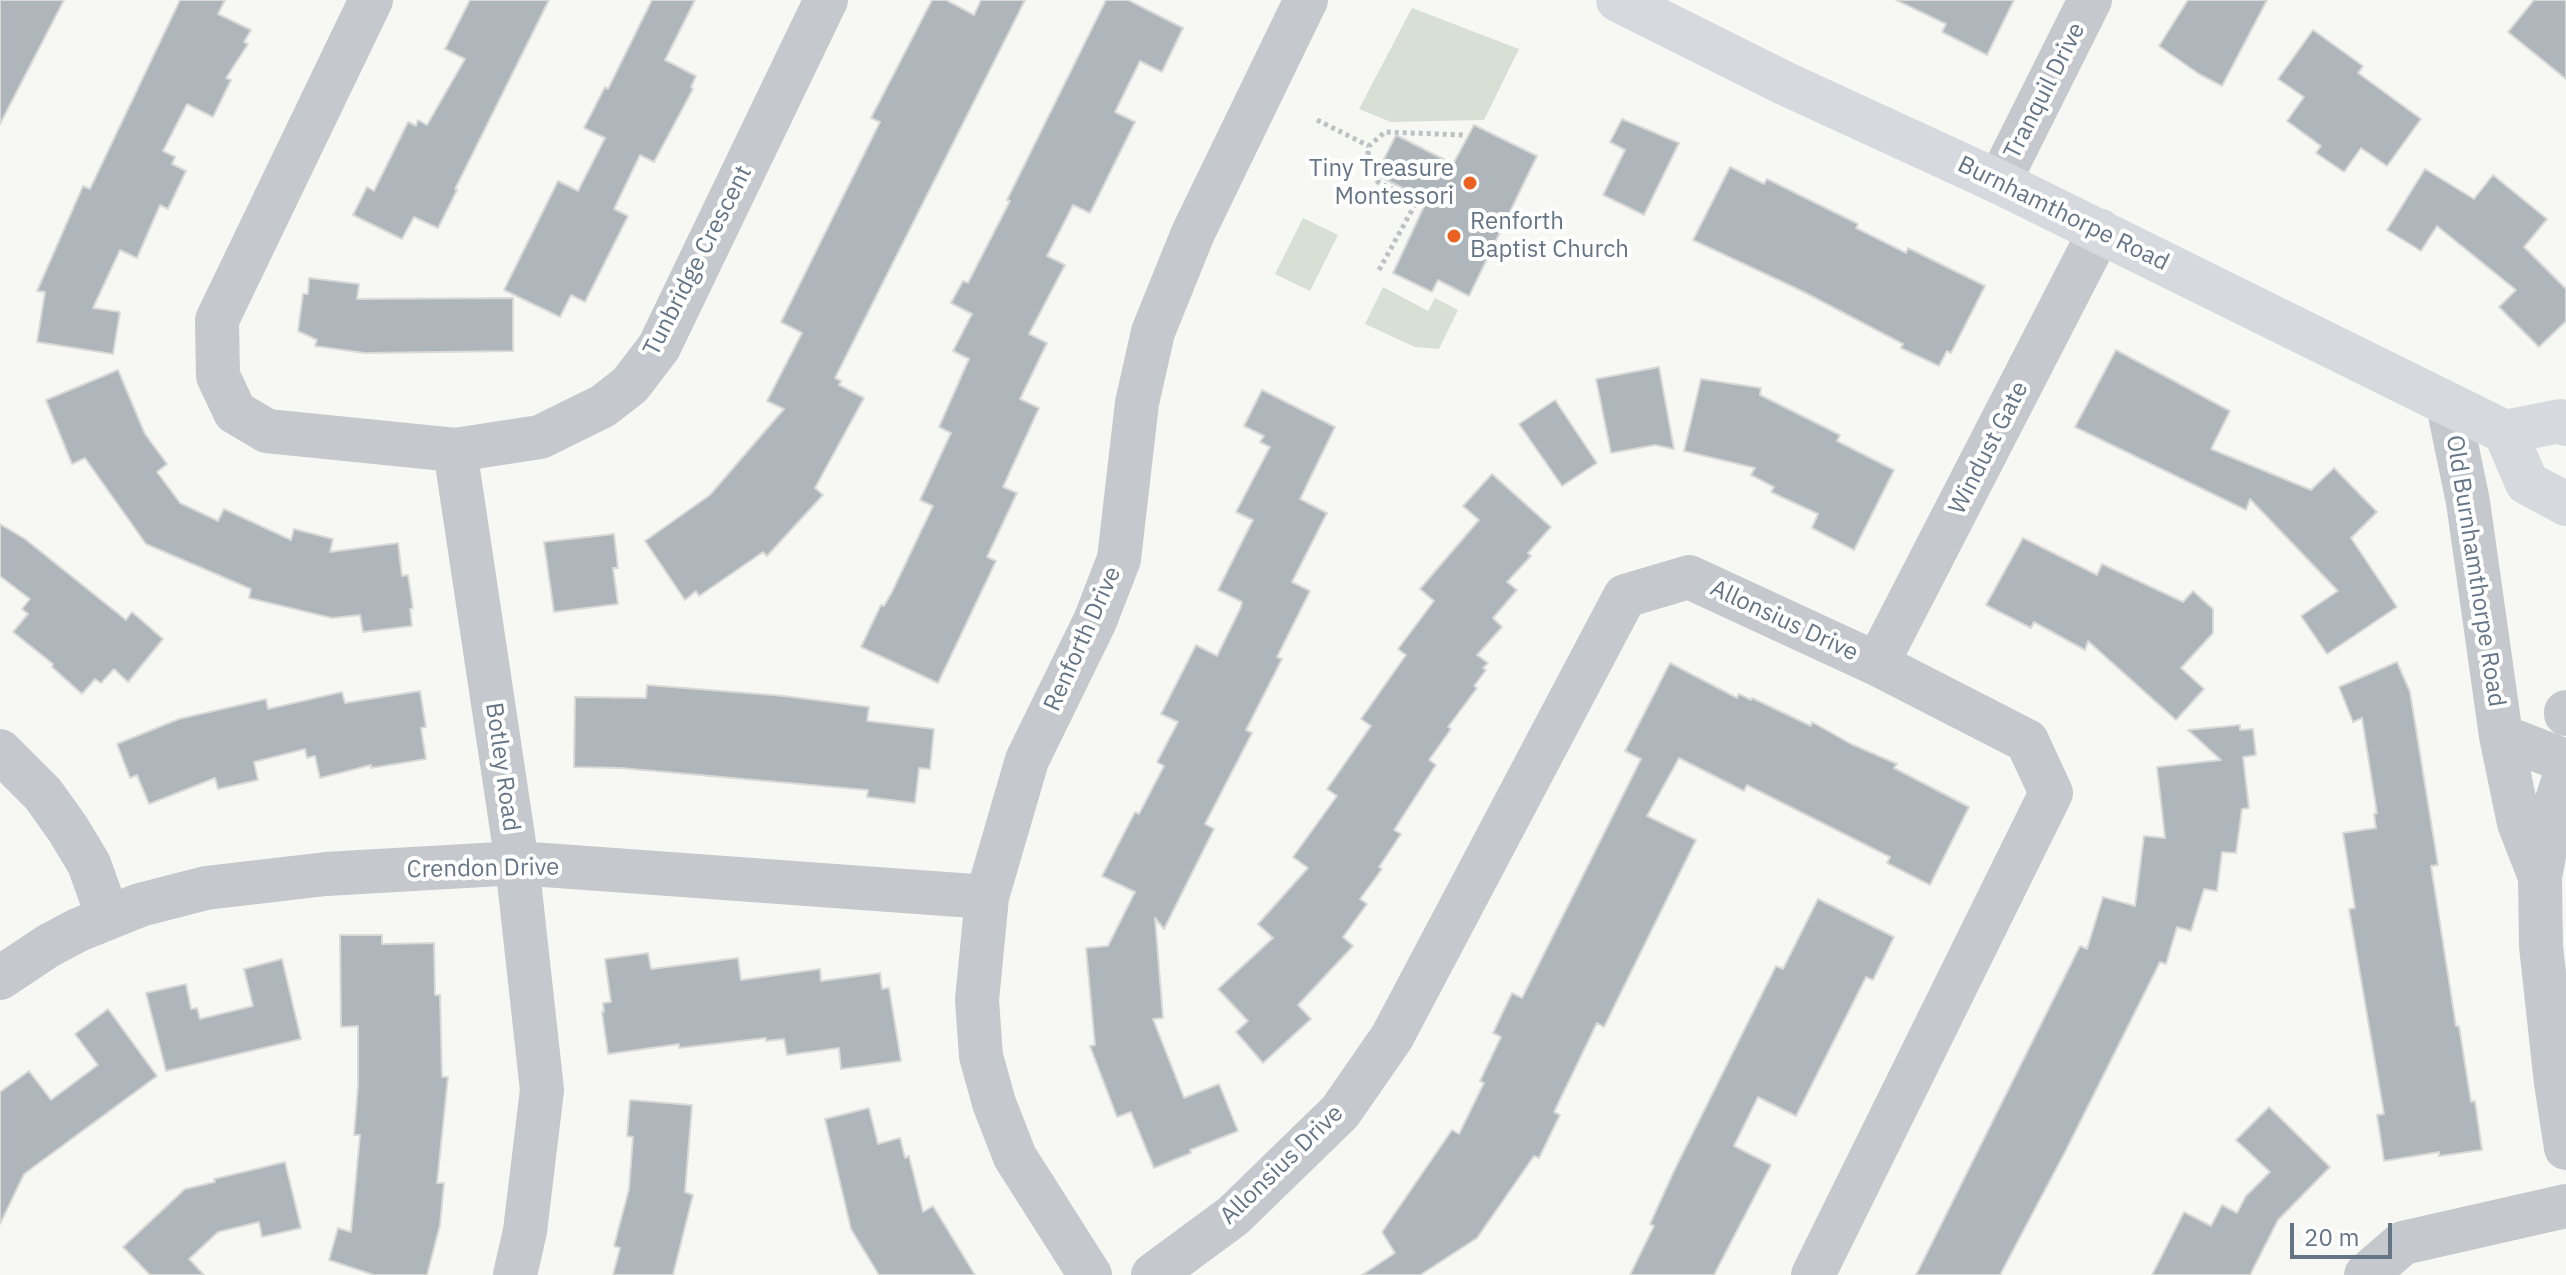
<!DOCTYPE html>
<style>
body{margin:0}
#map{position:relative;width:2566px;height:1275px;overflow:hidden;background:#f7f7f4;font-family:"IBM Plex Sans",sans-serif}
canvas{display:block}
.scale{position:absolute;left:2290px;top:1223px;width:102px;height:36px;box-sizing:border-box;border:4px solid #657586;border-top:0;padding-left:10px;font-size:24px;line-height:28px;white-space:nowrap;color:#657586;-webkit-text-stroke:6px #fff;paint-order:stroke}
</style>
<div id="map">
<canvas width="2566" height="1275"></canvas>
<div class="scale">20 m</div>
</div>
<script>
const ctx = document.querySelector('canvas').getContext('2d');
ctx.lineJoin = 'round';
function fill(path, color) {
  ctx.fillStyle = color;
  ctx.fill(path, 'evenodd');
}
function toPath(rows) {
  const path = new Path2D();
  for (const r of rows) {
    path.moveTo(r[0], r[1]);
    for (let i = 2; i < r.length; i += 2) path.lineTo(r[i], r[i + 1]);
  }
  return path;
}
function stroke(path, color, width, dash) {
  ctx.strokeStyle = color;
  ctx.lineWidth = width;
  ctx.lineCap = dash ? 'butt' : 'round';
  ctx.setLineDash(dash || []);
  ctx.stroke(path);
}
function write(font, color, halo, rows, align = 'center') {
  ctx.font = font + ' "IBM Plex Sans",sans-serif';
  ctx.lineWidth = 8;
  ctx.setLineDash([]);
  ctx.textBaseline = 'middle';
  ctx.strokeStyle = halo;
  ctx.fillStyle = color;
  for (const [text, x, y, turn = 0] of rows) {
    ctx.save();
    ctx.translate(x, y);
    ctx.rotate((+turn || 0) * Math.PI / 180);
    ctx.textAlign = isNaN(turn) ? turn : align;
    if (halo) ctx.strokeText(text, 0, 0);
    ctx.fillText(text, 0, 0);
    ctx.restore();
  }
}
fill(toPath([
 [1412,8,1519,49,1484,120,1391,122,1359,109],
 [1303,218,1338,235,1310,291,1275,274],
 [1383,287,1428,311,1435,298,1458,310,1439,349,1415,347,1365,324]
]), '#d8dfd5');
const building = toPath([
 [0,0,64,0,0,124,0,0],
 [180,0,225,0,218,14,251,30,244,42,248,44,226,78,231,80,213,117,187,104,163,151,175,157,172,164,186,171,168,209,160,205,137,258,120,250,93,308,120,312,113,354,37,342,45,292,37,291,83,186,90,189,180,0],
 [470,0,549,0,455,189,457,190,438,228,414,217,402,239,353,215,367,187,374,191,408,122,416,126,418,120,427,125,465,59,445,49,470,0],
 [652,0,695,0,665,60,696,76,691,87,693,89,654,162,640,155,614,209,628,216,585,302,571,295,560,317,504,290,558,181,578,191,605,138,584,128,605,87,608,89,652,0],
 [932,0,946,0,974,15,981,0,1025,0,835,378,841,381,839,385,864,398,815,488,823,495,767,556,763,552,699,596,696,591,685,600,645,541,710,495,784,409,767,401,802,333,781,322,880,122,871,118,932,0],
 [1106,0,1128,0,1183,28,1162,72,1140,61,1115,112,1135,122,1090,213,1073,205,1047,256,1065,265,1029,334,1047,343,1020,399,1039,408,1003,487,1017,493,987,557,996,561,938,683,861,647,881,605,884,606,892,592,933,506,920,500,951,433,939,427,969,359,953,351,972,314,951,303,963,281,968,283,1010,201,1007,200,1106,0],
 [1896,0,2014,0,1987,55,1942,32,1946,24,1896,0],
 [2188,0,2267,0,2222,86,2199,74,2159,46,2188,0],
 [2534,0,2566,0,2566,79,2508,32,2534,0],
 [2313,30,2363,66,2358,73,2421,119,2387,166,2361,148,2344,172,2316,153,2321,146,2287,121,2304,97,2278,79,2313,30],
 [1622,119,1679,143,1644,215,1603,195,1625,150,1610,142,1622,119],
 [1474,125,1537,156,1469,296,1438,280,1432,292,1393,273,1427,200,1376,175,1396,135,1453,164,1474,125],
 [1730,167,1764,184,1767,179,1858,224,1856,228,1906,253,1908,248,1985,286,1951,353,1947,351,1939,366,1901,348,1903,344,1804,292,1693,240,1730,167],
 [2425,169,2474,199,2493,175,2547,219,2524,247,2566,289,2566,321,2539,347,2499,307,2516,290,2437,226,2421,251,2387,230,2425,169],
 [309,278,359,284,357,299,513,298,513,351,365,353,315,346,317,340,298,331,303,294,308,294,309,278],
 [2116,350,2230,411,2211,449,2311,490,2334,468,2377,512,2351,538,2397,607,2327,654,2301,616,2338,591,2250,499,2246,510,2075,427,2116,350],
 [1659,367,1674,449,1655,445,1611,453,1596,379,1659,367],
 [118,370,145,434,167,464,157,472,180,503,218,521,224,509,291,540,294,529,333,539,330,552,398,543,402,576,408,575,413,608,410,609,412,626,363,632,360,615,332,618,249,598,251,589,146,544,85,458,72,464,46,400,118,370],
 [1701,379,1761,388,1760,395,1840,435,1837,441,1894,470,1854,550,1812,528,1818,514,1771,492,1774,487,1751,475,1755,468,1684,451,1701,379],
 [1262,390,1335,427,1300,499,1327,513,1292,582,1310,591,1277,657,1282,659,1246,730,1252,733,1205,824,1214,829,1164,929,1155,918,1163,1018,1153,1019,1184,1098,1219,1084,1238,1131,1190,1150,1191,1153,1154,1168,1131,1112,1117,1117,1090,1046,1095,1045,1086,948,1108,946,1135,892,1102,876,1135,812,1139,814,1164,766,1157,762,1178,722,1161,714,1196,645,1217,656,1241,607,1242,602,1218,590,1253,520,1236,512,1270,447,1260,442,1264,436,1244,426,1262,390],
 [1555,400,1597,463,1562,486,1519,424,1555,400],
 [1492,474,1551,527,1528,553,1531,556,1507,582,1517,590,1493,618,1502,627,1477,655,1488,663,1483,668,1486,670,1474,686,1477,688,1448,727,1451,729,1429,760,1436,765,1394,830,1401,834,1379,867,1382,869,1360,899,1367,904,1343,937,1353,946,1298,1005,1311,1019,1263,1063,1236,1032,1248,1021,1218,989,1273,938,1258,924,1308,868,1293,857,1337,796,1327,789,1371,726,1361,719,1406,655,1398,649,1434,601,1420,589,1479,520,1463,506,1492,474],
 [0,524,25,539,126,620,132,612,163,639,128,682,114,669,101,683,95,679,82,694,52,667,53,664,13,632,28,614,22,609,30,599,0,576,0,524],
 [614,534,618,568,613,568,618,604,554,612,544,542,614,534],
 [2023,538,2097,575,2102,564,2183,602,2193,591,2213,609,2213,633,2181,668,2204,689,2176,720,2088,641,2085,650,2034,622,2031,628,1986,605,2023,538],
 [2397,662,2410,692,2438,865,2431,866,2456,1026,2459,1026,2471,1102,2475,1101,2482,1150,2439,1156,2439,1152,2384,1161,2377,1115,2384,1114,2349,909,2355,908,2343,833,2376,828,2374,814,2377,813,2362,718,2353,722,2339,687,2397,662],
 [1670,663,1737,698,1739,694,1751,700,1752,698,1811,726,1812,722,1851,744,1897,764,1894,768,1969,807,1930,885,1887,863,1890,857,1747,785,1744,791,1679,758,1647,816,1696,840,1604,1027,1597,1023,1554,1112,1560,1115,1539,1158,1534,1156,1477,1238,1420,1275,1362,1275,1395,1253,1382,1232,1452,1130,1459,1134,1484,1083,1480,1081,1501,1037,1493,1033,1512,993,1522,998,1641,759,1625,751,1670,663],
 [647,685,784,696,869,707,867,721,934,729,930,769,919,768,915,803,867,797,868,790,621,768,574,767,575,697,646,698,647,685],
 [420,691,426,727,421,728,426,759,371,768,371,765,320,778,315,756,307,758,305,749,254,762,258,780,218,789,215,778,149,804,137,775,130,778,117,744,179,719,266,699,268,709,342,692,345,703,420,691],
 [2240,725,2240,730,2253,729,2256,755,2243,757,2249,808,2242,809,2236,853,2222,852,2217,891,2204,889,2191,931,2177,927,2166,964,2160,962,2066,1150,2000,1275,1916,1275,2080,946,2087,949,2103,897,2135,906,2144,836,2165,838,2157,767,2221,760,2188,730,2240,725],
 [1818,899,1894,937,1873,980,1866,977,1796,1116,1758,1097,1734,1146,1771,1165,1714,1275,1630,1275,1654,1226,1650,1224,1674,1171,1776,966,1783,969,1818,899],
 [340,935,382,935,382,944,434,943,435,995,440,995,442,1077,448,1077,437,1183,444,1183,440,1225,427,1275,374,1275,329,1260,338,1228,351,1232,360,1135,354,1135,358,1087,358,1026,341,1027,340,935],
 [648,953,651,969,738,958,741,980,820,969,821,981,880,973,882,989,889,988,901,1061,841,1069,839,1048,787,1055,784,1039,766,1041,766,1038,679,1048,679,1044,608,1054,602,1012,604,1012,603,1003,611,1002,605,959,648,953],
 [282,959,301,1039,166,1071,146,993,186,984,191,1009,197,1008,200,1019,253,1006,244,969,282,959],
 [108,1009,157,1076,24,1174,0,1224,0,1092,29,1071,51,1100,98,1065,75,1034,108,1009],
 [630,1100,692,1105,685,1192,693,1195,673,1275,613,1275,620,1248,614,1246,629,1189,633,1137,627,1136,630,1100],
 [2269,1107,2330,1167,2278,1220,2250,1275,2152,1275,2184,1212,2211,1226,2222,1205,2237,1213,2246,1196,2270,1172,2236,1140,2269,1107],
 [869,1108,878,1144,900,1138,905,1158,909,1156,923,1212,933,1206,975,1275,879,1275,851,1229,825,1119,869,1108],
 [285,1162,301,1228,262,1237,259,1222,218,1232,189,1259,204,1275,150,1275,123,1247,185,1189,215,1182,214,1179,285,1162]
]);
fill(building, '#aeb5bb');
stroke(building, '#d9d9d7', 2);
stroke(toPath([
 [1317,120,1369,146],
 [1379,270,1417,201,1378,182,1367,161,1369,146,1385,132,1463,135]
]), '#bec1c3', 5, [4, 4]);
stroke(toPath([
 [371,0,217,320,218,376,235,412,267,431,455,450,540,437,603,406,630,385,659,347,826,0],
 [1999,182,2090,0],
 [2448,405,2468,502,2501,736,2519,823,2540,877],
 [455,450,517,863,542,1090,525,1231,515,1275],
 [1877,664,2100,231],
 [2566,712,2566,714],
 [2501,736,2566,761],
 [0,751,43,794,68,829,89,864,108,917],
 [2566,772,2551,819,2540,877,2541,946,2556,1083,2566,1148],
 [0,978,48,946,78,930,140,905,206,888,326,874,517,863,987,897],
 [1090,1275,1015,1157,994,1103,981,1056,977,1000,987,897,1027,760,1095,621,1119,559,1137,403,1153,332,1193,233,1306,0],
 [1153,1275,1233,1216,1340,1112,1392,1037,1625,596,1689,577,1877,664,2027,741,2051,793,1813,1275],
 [2366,1275,2403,1243,2566,1206]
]), '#c5c8cc', 44);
stroke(toPath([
 [1618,0,1784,83,1999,182,2505,432,2560,421,2566,424],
 [2505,432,2527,483,2566,504]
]), '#d6dadf', 44);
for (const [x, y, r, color] of [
 [1470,183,8,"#ea6122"],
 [1454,236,8,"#ea6122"]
]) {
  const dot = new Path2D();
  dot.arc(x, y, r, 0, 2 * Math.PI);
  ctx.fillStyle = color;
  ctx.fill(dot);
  stroke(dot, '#fff', 3);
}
write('24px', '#657586', '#fff', [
 ["Tranquil Drive",2045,91,-63],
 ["Burnhamthorpe Road",2063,214,26],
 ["Tunbridge Crescent",698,261,-63],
 ["Windust Gate",1989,448,-63],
 ["Old Burnhamthorpe Road",2475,571,81],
 ["Allonsius Drive",1784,621,25],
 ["Renforth Drive",1083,639,-66],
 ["Botley Road",502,767,82],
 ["Crendon Drive",483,869,-1],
 ["Allonsius Drive",1282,1165,-44]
]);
write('24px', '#657586', '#fff', [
 ["Tiny Treasure",1454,169],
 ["Montessori",1454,197],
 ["Renforth",1470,222,"left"],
 ["Baptist Church",1470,250,"left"]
], 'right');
</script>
